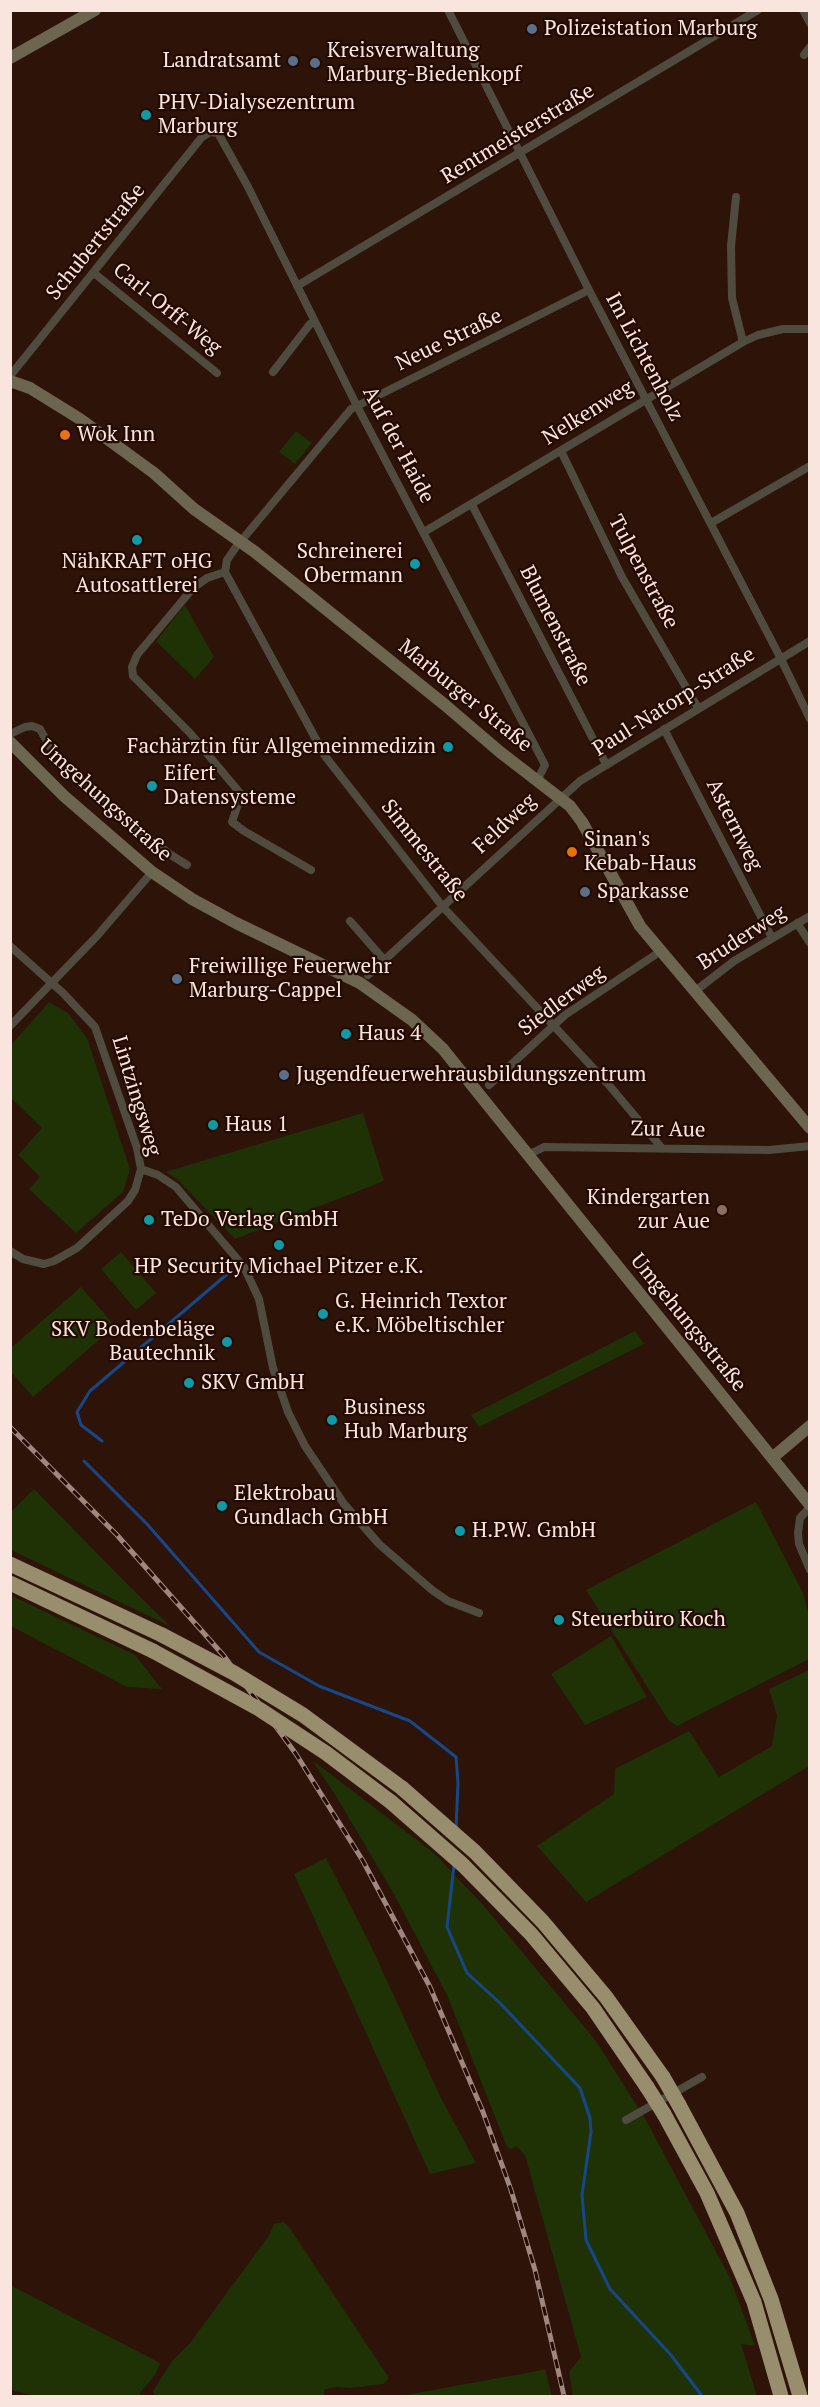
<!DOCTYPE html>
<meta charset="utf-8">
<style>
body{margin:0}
#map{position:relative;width:820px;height:2407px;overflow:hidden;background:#2e1308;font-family:"PT Serif",serif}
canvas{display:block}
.frame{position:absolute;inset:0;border:12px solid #f9e5de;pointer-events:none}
</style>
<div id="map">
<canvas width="820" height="2407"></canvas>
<div class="frame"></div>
</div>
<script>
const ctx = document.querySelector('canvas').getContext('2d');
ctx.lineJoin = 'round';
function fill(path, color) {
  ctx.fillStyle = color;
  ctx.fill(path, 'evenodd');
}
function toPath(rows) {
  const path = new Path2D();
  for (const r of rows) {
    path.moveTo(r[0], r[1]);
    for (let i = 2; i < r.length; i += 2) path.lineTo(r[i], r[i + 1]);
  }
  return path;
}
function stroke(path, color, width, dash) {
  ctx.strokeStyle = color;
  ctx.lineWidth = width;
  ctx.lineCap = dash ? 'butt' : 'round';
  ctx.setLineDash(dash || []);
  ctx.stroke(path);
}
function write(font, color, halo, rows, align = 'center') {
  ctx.font = font + ' "PT Serif",serif';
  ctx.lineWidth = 4.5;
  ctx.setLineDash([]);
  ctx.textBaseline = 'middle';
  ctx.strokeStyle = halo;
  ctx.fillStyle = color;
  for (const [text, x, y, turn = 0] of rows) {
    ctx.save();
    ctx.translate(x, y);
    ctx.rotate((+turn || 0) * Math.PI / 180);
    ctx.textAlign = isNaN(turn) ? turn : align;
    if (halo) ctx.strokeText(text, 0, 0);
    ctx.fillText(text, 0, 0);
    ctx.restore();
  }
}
fill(toPath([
 [296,431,312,443,295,464,279,452],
 [185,605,214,657,195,679,156,641],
 [49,1002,68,1013,87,1038,130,1169,123,1192,76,1233,29,1189,40,1177,18,1155,42,1128,11,1098,11,1045],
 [363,1113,384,1181,235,1239,176,1178,165,1172],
 [121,1252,156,1293,136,1310,101,1269],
 [81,1287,115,1326,33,1397,11,1372,11,1348],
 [635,1331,644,1344,479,1427,471,1415],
 [34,1489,137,1594,170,1626,11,1550,11,1512],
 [756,1502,803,1593,809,1615,809,1659,677,1726,669,1721,586,1590],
 [10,1595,135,1655,162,1689,127,1687,11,1626],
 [611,1636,647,1697,585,1725,551,1674],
 [809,1670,809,1766,586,1902,537,1846,614,1794,615,1769,689,1731,719,1777,772,1746,777,1716,769,1689],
 [312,1760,434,1853,484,1906,596,2041,647,2122,730,2278,755,2346,741,2344,757,2396,573,2396,569,2372,581,2357,525,2155,516,2146,512,2149,507,2147,447,1995,395,1896,336,1796],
 [326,1858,370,1944,440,2096,476,2163,430,2174,294,1874],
 [283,2222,289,2227,389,2378,383,2384,351,2388,334,2387,324,2390,324,2396,155,2396,153,2391,172,2361,190,2343,268,2237,274,2224],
 [10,2285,160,2363,155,2375,139,2394,150,2396,35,2396,11,2390],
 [545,2369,552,2396,400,2396,532,2372]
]), '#1e3206');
stroke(toPath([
 [102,1441,81,1425,77,1412,90,1391,232,1270],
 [84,1461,147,1524,259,1652,319,1686,410,1721,456,1757,458,1783,456,1829],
 [454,1865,447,1927,467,1973,500,2003,580,2088,590,2118,591,2132,582,2195,586,2240,610,2289,671,2355,702,2396]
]), '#164889', 3);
stroke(toPath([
 [448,10,589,290,780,657,810,719],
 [803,10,810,23],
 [804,55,810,47],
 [736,197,731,246,732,298,743,342],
 [94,273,217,373],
 [297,286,758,10],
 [589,290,351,409,236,547,227,560,225,572,325,756,443,907,608,1084,661,1147],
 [273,372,310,324,315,322],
 [10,376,202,137,210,132,218,133,247,185,357,406,545,765,538,779],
 [561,451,622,577,698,708],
 [472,505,606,764],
 [711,523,810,466],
 [424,532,743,342,758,335,783,329,810,329],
 [225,572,207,578,193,588,137,655,132,667,133,676,190,733,240,793,240,798,232,822,244,831,311,870],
 [664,729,772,938],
 [10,734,25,727,32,726,40,729,50,747,72,774,98,799,171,855,187,865],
 [350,921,385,961],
 [797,923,810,943],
 [10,946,63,993,95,1027,137,1148,141,1169,135,1190,128,1201,77,1248,54,1261,44,1264,23,1259,10,1251],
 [368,975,580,781,810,641],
 [694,992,734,961,810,916],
 [10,1026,97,936,152,872],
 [489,1085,565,1015,661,951],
 [528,1155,544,1147,769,1150,810,1146],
 [141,1169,158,1175,176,1187,244,1267,259,1299,273,1368,288,1412,305,1446,344,1504,379,1544,432,1590,448,1601,479,1613],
 [810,1507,800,1518,798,1533,799,1544,810,1570],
 [626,2120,702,2077]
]), '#4f4b3e', 8);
stroke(toPath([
 [10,58,95,10],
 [10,381,30,388,80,419,154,473,194,509,255,552,445,705,500,752,570,806,582,822,640,926,810,1128],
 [10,742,64,796,152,872,192,899,236,923,360,983,412,1020,443,1049,479,1094,810,1505],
 [772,1458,810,1426]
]), '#6c6651', 12);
stroke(toPath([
 [10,1564,162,1635],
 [10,1583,153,1651],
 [402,1788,475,1852,543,1922,606,1997,663,2077],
 [391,1802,463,1865,531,1934,593,2008,647,2087],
 [679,2105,737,2213,771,2299,800,2396],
 [664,2114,707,2193,754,2302,781,2396]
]), '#988d6c', 15);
const rail = toPath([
 [10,1427,117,1535,224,1656,296,1754,363,1861,430,1987,483,2112,511,2190,535,2270,564,2396]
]);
stroke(rail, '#9f877f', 5);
stroke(rail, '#230a02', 3, [9]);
stroke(toPath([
 [162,1635,234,1673,303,1715,402,1788],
 [153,1651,259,1709,326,1753,391,1802],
 [663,2077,679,2105],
 [647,2087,664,2114]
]), '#988d6c', 15);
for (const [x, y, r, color] of [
 [532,29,6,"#5c6f8a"],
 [293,61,6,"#5c6f8a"],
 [315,63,6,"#5c6f8a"],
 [146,115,6,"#0f9aa8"],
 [65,435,6,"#e8710a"],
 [137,540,6,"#0f9aa8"],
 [415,564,6,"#0f9aa8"],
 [448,747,6,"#0f9aa8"],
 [152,786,6,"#0f9aa8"],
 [572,852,6,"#e8710a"],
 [585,892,6,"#5c6f8a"],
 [177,979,6,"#5c6f8a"],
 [346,1034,6,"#0f9aa8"],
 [284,1075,6,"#5c6f8a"],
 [213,1125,6,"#0f9aa8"],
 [722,1210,6,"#8d6e63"],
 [149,1220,6,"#0f9aa8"],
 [279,1245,6,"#0f9aa8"],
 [323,1314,6,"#0f9aa8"],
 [227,1342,6,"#0f9aa8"],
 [189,1383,6,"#0f9aa8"],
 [332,1420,6,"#0f9aa8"],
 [222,1506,6,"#0f9aa8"],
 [460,1531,6,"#0f9aa8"],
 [559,1620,6,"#0f9aa8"]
]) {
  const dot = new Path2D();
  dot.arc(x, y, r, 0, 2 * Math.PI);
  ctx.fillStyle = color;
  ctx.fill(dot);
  stroke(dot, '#230a02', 2);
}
write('21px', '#f9e5de', '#230a02', [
 ["Polizeistation Marburg",544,29],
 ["Kreisverwaltung",327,51],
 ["Marburg-Biedenkopf",327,75],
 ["Landratsamt",281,61,"right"],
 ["PHV-Dialysezentrum",158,103],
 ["Marburg",158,127],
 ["Wok Inn",77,435],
 ["Schreinerei",403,552,"right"],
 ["Obermann",403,576,"right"],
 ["NähKRAFT oHG",137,562,"center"],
 ["Autosattlerei",137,586,"center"],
 ["Fachärztin für Allgemeinmedizin",436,747,"right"],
 ["Eifert",164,774],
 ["Datensysteme",164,798],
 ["Sinan's",584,840],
 ["Kebab-Haus",584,864],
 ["Sparkasse",597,892],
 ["Freiwillige Feuerwehr",189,967],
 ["Marburg-Cappel",189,991],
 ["Haus 4",358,1034],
 ["Jugendfeuerwehrausbildungszentrum",296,1075],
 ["Haus 1",225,1125],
 ["Kindergarten",710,1198,"right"],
 ["zur Aue",710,1222,"right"],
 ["TeDo Verlag GmbH",161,1220],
 ["HP Security Michael Pitzer e.K.",279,1267,"center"],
 ["G. Heinrich Textor",335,1302],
 ["e.K. Möbeltischler",335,1326],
 ["SKV Bodenbeläge",215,1330,"right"],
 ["Bautechnik",215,1354,"right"],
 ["SKV GmbH",201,1383],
 ["Business",344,1408],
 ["Hub Marburg",344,1432],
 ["Elektrobau",234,1494],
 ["Gundlach GmbH",234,1518],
 ["H.P.W. GmbH",472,1531],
 ["Steuerbüro Koch",571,1620]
], 'left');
write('21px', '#f9e5de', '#230a02', [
 ["Rentmeisterstraße",518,134,-31],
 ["Schubertstraße",96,242,-51],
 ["Carl-Orff-Weg",167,309,39],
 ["Neue Straße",449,340,-26],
 ["Im Lichtenholz",644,357,62],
 ["Nelkenweg",588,413,-32],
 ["Auf der Haide",398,445,62],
 ["Tulpenstraße",643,572,62],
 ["Blumenstraße",555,626,63],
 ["Marburger Straße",465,696,39],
 ["Paul-Natorp-Straße",674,702,-32],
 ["Umgehungsstraße",105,801,42],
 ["Feldweg",505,824,-43],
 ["Asternweg",734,825,63],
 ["Simmestraße",424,851,51],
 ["Bruderweg",742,938,-33],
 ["Siedlerweg",562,1001,-37],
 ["Lintzingsweg",136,1096,73],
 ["Zur Aue",668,1130,1],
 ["Umgehungsstraße",688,1323,51]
]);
</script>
